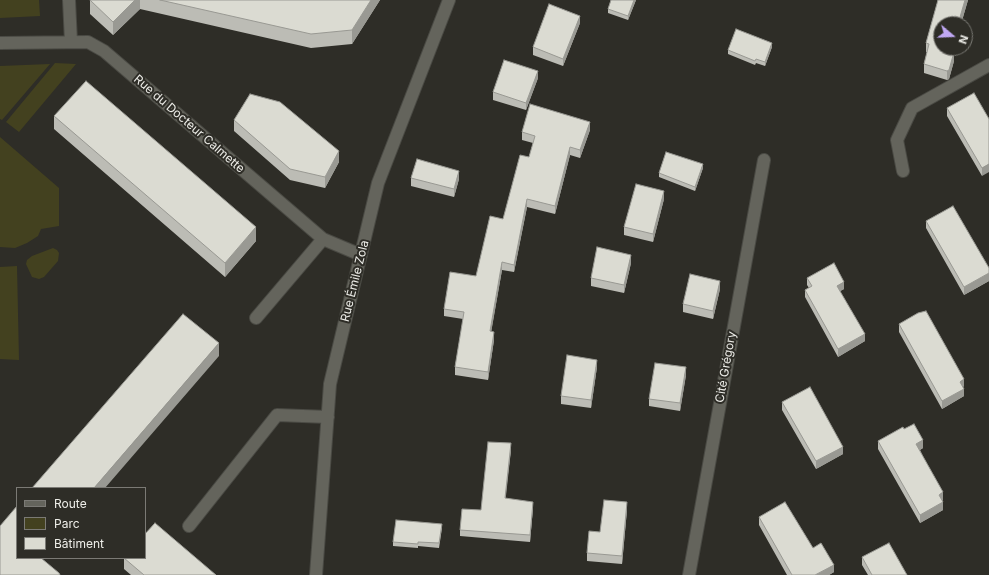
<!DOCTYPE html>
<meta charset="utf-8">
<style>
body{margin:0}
#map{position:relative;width:989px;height:575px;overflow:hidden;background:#2e2d27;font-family:Inter,sans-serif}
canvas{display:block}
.legend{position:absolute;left:16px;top:487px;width:130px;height:72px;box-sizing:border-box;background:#2e2d27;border:1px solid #7b7a75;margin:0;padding:5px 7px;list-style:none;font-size:12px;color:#eeeee9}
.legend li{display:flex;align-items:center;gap:8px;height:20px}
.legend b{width:20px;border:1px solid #7b7a75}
.north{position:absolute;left:933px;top:16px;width:40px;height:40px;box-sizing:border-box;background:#2e2d27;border:1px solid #7b7a75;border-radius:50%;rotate:109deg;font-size:11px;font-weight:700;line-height:16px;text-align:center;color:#eeeee9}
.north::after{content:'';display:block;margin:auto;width:14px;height:18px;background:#c0a8f4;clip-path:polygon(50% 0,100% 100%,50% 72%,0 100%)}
</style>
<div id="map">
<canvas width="989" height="575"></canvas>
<ul class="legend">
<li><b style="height:5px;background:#64645c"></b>Route</li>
<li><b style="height:11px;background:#43411f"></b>Parc</li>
<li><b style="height:11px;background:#dbdbd2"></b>Bâtiment</li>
</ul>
<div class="north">N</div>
</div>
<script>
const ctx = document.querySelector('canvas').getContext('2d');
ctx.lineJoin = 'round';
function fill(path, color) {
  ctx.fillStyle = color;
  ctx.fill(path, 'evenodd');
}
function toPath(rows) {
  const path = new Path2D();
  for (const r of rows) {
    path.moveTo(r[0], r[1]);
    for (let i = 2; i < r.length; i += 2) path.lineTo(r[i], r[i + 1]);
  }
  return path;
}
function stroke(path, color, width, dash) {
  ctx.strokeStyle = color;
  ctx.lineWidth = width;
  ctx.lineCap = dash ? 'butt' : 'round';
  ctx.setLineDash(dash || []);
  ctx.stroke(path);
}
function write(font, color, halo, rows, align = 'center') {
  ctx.font = font + ' Inter,sans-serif';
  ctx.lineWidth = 4;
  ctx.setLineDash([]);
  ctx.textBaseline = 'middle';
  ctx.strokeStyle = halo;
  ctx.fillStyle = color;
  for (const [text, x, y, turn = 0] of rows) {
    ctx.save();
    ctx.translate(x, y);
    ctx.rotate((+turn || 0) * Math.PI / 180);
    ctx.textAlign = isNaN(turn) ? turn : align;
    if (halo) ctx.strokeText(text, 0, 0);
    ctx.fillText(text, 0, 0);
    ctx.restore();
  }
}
fill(toPath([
 [0,0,39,0,40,16,0,18],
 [55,63,76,64,19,132,6,122],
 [50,64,2,120,0,119,0,66],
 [0,137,59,188,59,226,41,229,38,236,27,243,15,248,0,247],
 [53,248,57,250,59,253,58,261,44,277,39,279,32,277,26,264,27,260,32,256],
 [17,266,19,360,0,359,0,267]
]), '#43411f');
const minor = toPath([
 [69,0,71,42],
 [0,43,88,42,104,51,323,239,361,255],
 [903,171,897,140,912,108,989,65],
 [256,318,323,239],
 [189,526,277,415,328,417],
 [316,575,330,384,378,183,449,0],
 [689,575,764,160]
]);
stroke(minor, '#4a4a44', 14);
stroke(minor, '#64645c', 12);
fill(toPath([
 [90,0,380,0,352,44,311,48,140,9,113,35,90,14],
 [636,0,628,20,608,13,608,9],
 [938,0,968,0,961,24,941,24,941,48,954,48,953,51,954,52,954,61,949,79,947,80,924,73,924,64,927,52,926,52,926,43],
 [580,23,563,66,533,55,533,47],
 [772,47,765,66,756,63,755,65,728,54,728,50],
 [538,78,526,110,493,100,493,92],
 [947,108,989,119,982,176,947,116],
 [54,116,256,241,225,277,54,129],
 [234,120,339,162,325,188,290,180,234,131],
 [590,130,580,158,570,155,555,214,527,207,514,272,502,270,491,332,494,340,488,380,455,375,455,367,463,319,444,316,444,309,476,276,503,219,529,157,533,143,522,140,522,132],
 [703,168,695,191,659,177,659,173],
 [411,178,459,179,454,197,411,186],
 [664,199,653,242,624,235,624,227],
 [926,221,989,268,989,281,964,295,926,228],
 [631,263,624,293,591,286,591,278],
 [807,278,844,289,840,291,865,341,838,357,805,297,805,290,809,288,807,285],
 [720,289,713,319,683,312,683,304],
 [899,324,964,386,963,387,964,396,942,409,899,332],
 [597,367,591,408,561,404,561,396],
 [686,375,680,411,649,406,649,399],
 [782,402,843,454,816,469,782,410],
 [904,429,923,448,920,450,943,500,942,500,943,510,920,523,878,449,878,441],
 [511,450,505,498,533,508,530,542,460,536,460,530,481,510],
 [627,510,622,564,587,561,587,553],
 [759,517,813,548,834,572,829,575,787,575,759,525],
 [442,528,439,548,418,546,418,548,393,546,393,542],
 [862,557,907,575,868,575,862,565],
 [124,558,216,575,131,575,124,569]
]), '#bcbcb5');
fill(toPath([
 [135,0,140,0,140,9,113,35,113,22],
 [371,0,380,0,352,44,352,30],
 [634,0,636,0,628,20,628,16],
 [965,0,968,0,961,24,958,24],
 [580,16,580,23,563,66,563,59],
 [772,43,772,47,765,66,765,62],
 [951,48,953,48,950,59,950,50],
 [954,52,954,61,949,79,947,80,947,71],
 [538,71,538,78,526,110,526,103],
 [590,122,590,130,580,158,580,150],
 [570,147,570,155,555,214,555,206],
 [339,151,339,162,325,188,325,177],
 [703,164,703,168,695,191,695,187],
 [989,164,989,172,982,176,982,168],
 [459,171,459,179,454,197,454,189],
 [664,191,664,199,653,242,653,234],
 [527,199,527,207,514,272,514,265],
 [256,227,256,241,225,277,225,263],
 [631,255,631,263,624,293,624,285],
 [502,262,502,270,490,339,490,331],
 [989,273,989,281,964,295,964,287],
 [720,281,720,289,713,319,713,311],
 [844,282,844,289,837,293,837,286],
 [494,332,494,340,488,380,488,372],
 [865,334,865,341,838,357,838,349],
 [219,343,219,356,105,488,94,488],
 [597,360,597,367,591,408,591,400],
 [686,367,686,375,680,411,680,403],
 [964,379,964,386,960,389,960,382],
 [964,389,964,396,942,409,942,401],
 [923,440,923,448,916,452,916,444],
 [511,443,511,450,505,505,505,498],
 [843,447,843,454,816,469,816,461],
 [943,492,943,500,939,503,939,495],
 [533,502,533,508,530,542,530,535],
 [627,502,627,510,622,564,622,556],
 [943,502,943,510,920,523,920,515],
 [834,565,834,572,829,575,815,575]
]), '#999993');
const building = toPath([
 [90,0,135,0,113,22,90,0],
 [160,0,371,0,352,30,311,34,160,0],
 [611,0,634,0,628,16,608,9,611,0],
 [938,0,965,0,958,24,941,24,941,48,951,48,950,50,954,52,949,70,947,71,924,64,929,44,926,43,938,0],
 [549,4,580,16,563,59,533,47,549,4],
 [736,29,772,43,765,62,756,59,755,61,728,50,736,29],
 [504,60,538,71,526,103,493,92,504,60],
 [86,81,256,227,225,263,54,116,86,81],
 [974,93,989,119,989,164,982,168,947,108,974,93],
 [250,94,280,102,339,151,325,177,290,169,234,120,250,94],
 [530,104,590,122,580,150,570,147,555,206,527,199,514,265,502,262,490,331,494,332,488,372,455,367,464,312,444,309,450,272,476,276,490,216,503,219,520,155,529,157,535,136,522,132,530,104],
 [666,152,703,164,695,187,659,173,666,152],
 [417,159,459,171,454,189,411,178,417,159],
 [636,184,664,191,653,234,624,227,636,184],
 [953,206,989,268,989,273,964,287,926,221,953,206],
 [597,247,631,255,624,285,591,278,597,247],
 [834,263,844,282,837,286,865,334,838,349,805,290,812,286,807,278,834,263],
 [690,274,720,281,713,311,683,304,690,274],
 [926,311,964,379,960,382,964,389,942,401,899,324,918,313,926,311],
 [183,314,219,343,94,488,32,488,183,314],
 [567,355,597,360,591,400,561,396,567,355],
 [655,363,686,367,680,403,649,399,655,363],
 [810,387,843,447,816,461,782,402,810,387],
 [914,424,923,440,916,444,943,492,939,495,943,502,920,515,878,441,903,427,904,429,914,424],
 [488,442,511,443,505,498,533,502,530,535,460,530,462,509,481,510,488,442],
 [604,500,627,502,622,556,587,553,589,531,600,532,604,500],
 [785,502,813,548,821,543,834,565,815,575,792,575,759,517,785,502],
 [17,506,17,558,41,558,59,573,60,575,0,575,0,526,17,506],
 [396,520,442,524,439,543,418,542,418,544,393,542,396,520],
 [155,523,216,575,144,575,124,558,145,558,145,534,155,523],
 [889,543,907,575,872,575,862,557,889,543]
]);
fill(building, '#dbdbd2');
stroke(building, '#999993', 1);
write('12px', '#eeeee9', '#2e2d27', [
 ["Rue du Docteur Calmette",189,124,41],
 ["Rue Émile Zola",355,281,-76],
 ["Cité Grégory",726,367,-80]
]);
</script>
